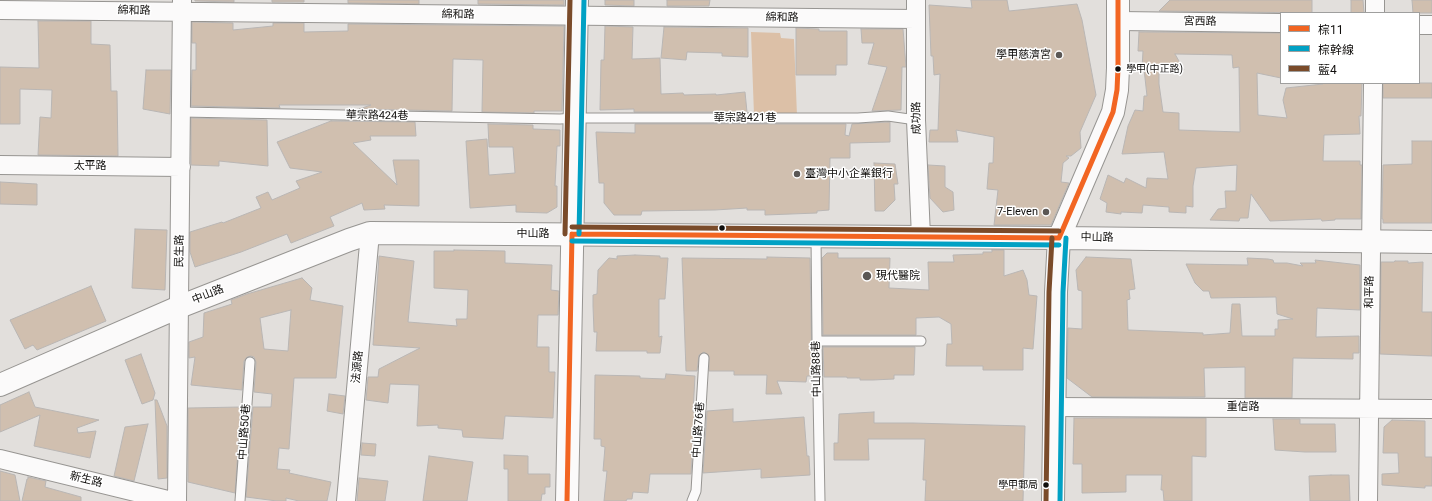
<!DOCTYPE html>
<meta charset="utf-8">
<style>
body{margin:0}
#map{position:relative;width:1432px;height:501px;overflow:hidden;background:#e2dfdc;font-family:Roboto,"Noto Sans TC",sans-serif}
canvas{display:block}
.legend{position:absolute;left:1280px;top:12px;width:140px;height:72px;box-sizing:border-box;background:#fff;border:1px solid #9f9f9e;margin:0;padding:5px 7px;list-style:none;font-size:12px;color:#100e0c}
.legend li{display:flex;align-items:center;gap:8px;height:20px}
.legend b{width:20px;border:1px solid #9f9f9e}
</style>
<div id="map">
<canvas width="1432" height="501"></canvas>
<ul class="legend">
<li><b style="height:5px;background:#f26522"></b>棕11</li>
<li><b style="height:5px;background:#01a1c4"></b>棕幹線</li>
<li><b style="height:5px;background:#7a4b2a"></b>藍4</li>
</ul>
</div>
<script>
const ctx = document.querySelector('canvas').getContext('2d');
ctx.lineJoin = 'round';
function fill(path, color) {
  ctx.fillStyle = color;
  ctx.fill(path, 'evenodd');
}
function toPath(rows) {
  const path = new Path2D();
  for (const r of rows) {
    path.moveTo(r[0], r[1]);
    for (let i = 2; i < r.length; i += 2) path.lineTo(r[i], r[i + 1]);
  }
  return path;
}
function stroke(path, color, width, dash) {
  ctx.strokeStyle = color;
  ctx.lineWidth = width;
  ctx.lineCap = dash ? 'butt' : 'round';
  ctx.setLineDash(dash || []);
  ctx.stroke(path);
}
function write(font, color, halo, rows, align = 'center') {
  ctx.font = font + ' Roboto,"Noto Sans TC",sans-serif';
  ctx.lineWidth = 3;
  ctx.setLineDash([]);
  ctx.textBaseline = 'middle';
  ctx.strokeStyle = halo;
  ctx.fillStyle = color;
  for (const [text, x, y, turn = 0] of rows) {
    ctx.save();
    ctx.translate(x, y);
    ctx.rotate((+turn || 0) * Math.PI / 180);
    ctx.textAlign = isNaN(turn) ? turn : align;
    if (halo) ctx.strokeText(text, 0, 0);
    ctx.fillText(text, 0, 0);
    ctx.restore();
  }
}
fill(toPath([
 [751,32,780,33,781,38,794,39,797,116,754,115]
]), '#dcc0a7');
const building = toPath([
 [195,0,234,0,234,2,195,1,195,0],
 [272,0,304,0,304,2,272,2,272,0],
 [348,0,419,0,419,4,348,3,348,0],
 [478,0,564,0,564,5,478,4,478,0],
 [605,0,634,0,634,6,605,5,605,0],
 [667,0,710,0,709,6,667,6,667,0],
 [971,0,1007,0,1009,11,1077,4,1082,20,1096,95,1080,132,1081,148,1071,156,1066,156,1069,158,1063,163,1061,182,1069,183,1051,225,994,225,998,190,987,189,989,163,993,163,994,137,956,130,958,142,929,142,930,130,938,130,940,74,934,75,933,56,931,56,929,5,972,8,971,0],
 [1170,0,1312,0,1312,13,1159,11,1170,0],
 [1351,0,1363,0,1364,13,1351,13,1351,0],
 [1412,0,1432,0,1432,13,1413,13,1412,0],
 [38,21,91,21,91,44,110,45,111,91,117,91,118,156,38,155,40,117,51,118,52,90,20,89,20,124,0,124,0,67,39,68,38,21],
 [192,22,233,23,233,30,273,26,273,23,304,23,304,32,348,31,348,24,564,26,562,111,534,111,534,113,482,112,483,60,453,59,452,111,359,109,371,105,279,105,280,108,191,106,192,70,196,70,196,43,192,43,192,22],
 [605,26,633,27,632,59,660,58,661,94,683,93,684,95,716,94,716,95,745,92,747,112,634,112,634,109,600,110,601,60,604,60,605,26],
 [664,27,748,28,748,57,722,56,722,53,687,52,686,60,661,58,664,27],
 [796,28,819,29,819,31,847,31,847,65,836,65,836,75,796,75,796,28],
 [861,29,903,29,906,67,902,67,901,110,872,111,887,67,868,64,874,43,862,43,861,29],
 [1139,32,1281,33,1281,78,1257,73,1258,115,1287,118,1283,100,1286,88,1323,84,1323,83,1362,83,1361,116,1359,116,1360,134,1324,135,1323,161,1360,161,1360,165,1362,165,1361,219,1335,219,1335,220,1322,221,1321,219,1270,221,1251,194,1248,218,1240,218,1239,221,1210,220,1218,209,1226,208,1225,191,1236,191,1237,165,1196,168,1193,186,1193,207,1186,206,1186,213,1169,212,1169,207,1143,205,1142,213,1121,212,1121,214,1106,212,1107,203,1100,199,1108,175,1124,183,1126,178,1146,188,1147,178,1168,179,1164,152,1122,154,1128,126,1135,110,1143,111,1144,96,1147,96,1144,69,1142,69,1143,51,1138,51,1139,32],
 [1175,54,1232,55,1233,68,1239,67,1240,132,1179,130,1179,113,1163,112,1159,84,1159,69,1184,70,1175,54],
 [146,70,171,70,170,114,143,109,146,70],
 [1383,83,1432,83,1432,98,1383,98,1383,83],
 [191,118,267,120,268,166,219,161,219,166,191,165,191,118],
 [331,121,415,122,416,136,370,136,371,140,353,143,397,185,393,160,419,160,419,206,384,205,385,209,364,210,362,203,330,217,334,226,291,243,287,234,241,252,195,267,190,252,190,232,222,222,223,223,261,208,256,197,268,192,272,200,300,188,296,181,322,172,290,168,277,142,331,121],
 [888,122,890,122,890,142,850,143,850,158,830,158,829,210,817,211,817,213,765,215,765,210,747,210,747,208,715,210,642,211,641,215,614,215,604,203,604,183,599,183,596,132,635,133,635,124,846,124,845,135,849,136,852,124,888,122],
 [488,124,533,125,533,129,560,130,560,146,557,146,555,186,557,186,557,207,547,213,516,212,516,205,470,208,466,141,487,139,489,175,515,173,513,147,489,147,488,124],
 [1412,141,1432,141,1432,223,1383,223,1383,219,1382,219,1383,165,1412,164,1412,141],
 [874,163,895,164,898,184,894,184,895,200,884,211,875,211,874,163],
 [928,165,945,166,945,187,953,192,954,210,943,212,930,198,928,165],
 [0,182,37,184,37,205,0,204,0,182],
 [135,229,167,230,165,290,132,288,135,229],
 [454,250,505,251,505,263,552,265,551,290,559,291,558,315,538,315,537,347,549,347,549,372,555,372,553,418,505,416,503,439,463,437,462,430,438,428,438,425,417,426,419,385,390,384,388,403,366,400,368,377,378,377,379,369,420,348,373,345,379,256,414,261,408,322,457,326,456,319,467,319,468,290,434,288,434,251,454,251,454,250],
 [992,250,1004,250,1004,276,1023,270,1027,280,1029,295,1037,296,1033,349,1023,348,1023,370,983,370,983,366,946,366,947,344,952,344,951,324,939,317,916,318,916,335,823,335,822,258,827,253,838,253,838,258,890,258,889,288,929,290,928,262,954,262,953,255,983,254,983,252,992,252,992,250],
 [635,255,660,256,660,258,668,258,665,299,659,299,659,337,662,336,660,353,647,353,647,351,596,351,597,332,594,332,593,306,593,295,597,294,598,270,609,258,617,259,617,256,635,255],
 [767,257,810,258,812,376,807,376,806,382,777,381,782,394,766,394,767,375,734,375,734,371,709,371,709,356,704,352,699,355,697,371,686,371,682,258,767,259,767,257],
 [1086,257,1131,259,1135,289,1129,290,1130,299,1127,300,1128,330,1203,333,1203,335,1230,333,1232,304,1240,304,1242,336,1275,336,1275,329,1278,329,1278,320,1293,319,1277,314,1276,297,1211,298,1209,291,1203,291,1195,283,1186,264,1248,265,1247,258,1268,259,1273,260,1274,263,1287,263,1303,266,1300,263,1316,263,1315,260,1360,265,1360,310,1317,308,1316,337,1359,336,1359,353,1353,353,1353,359,1293,358,1292,398,1245,398,1245,367,1204,368,1205,397,1092,397,1067,378,1068,328,1082,329,1082,291,1078,290,1076,270,1086,257],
 [1395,261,1408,261,1408,263,1423,262,1422,312,1432,312,1432,356,1380,354,1381,262,1394,262,1395,261],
 [302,278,312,288,310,300,343,306,336,378,294,378,289,449,279,448,277,469,290,470,289,473,331,482,327,501,299,501,286,498,286,501,277,501,246,497,253,407,271,407,272,394,254,392,256,362,254,357,251,356,247,357,244,361,242,390,191,385,195,357,189,358,189,342,203,337,204,313,232,304,231,300,247,294,302,278],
 [291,310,288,351,264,349,260,318,291,310],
 [91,286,106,321,37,350,33,345,25,349,10,320,91,286],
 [823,347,915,347,914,375,894,375,894,379,873,380,860,380,860,378,847,378,847,377,824,377,823,347],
 [141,354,155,393,153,400,142,404,125,360,141,354],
 [666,374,695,376,693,412,695,412,691,474,650,474,648,493,633,492,632,499,627,499,626,501,604,501,607,471,603,471,605,447,601,446,601,439,594,439,595,375,640,376,640,378,665,379,666,374],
 [29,392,35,407,99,420,77,428,78,433,96,431,90,458,34,446,40,415,0,432,0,405,29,392],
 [329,394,345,396,343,414,327,411,329,394],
 [155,400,157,400,167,426,167,478,158,479,155,400],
 [241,407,235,493,188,482,188,408,241,407],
 [733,409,733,422,804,417,807,456,809,456,810,475,761,478,761,469,703,473,707,411,733,409],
 [874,412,874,423,913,423,1025,426,1023,501,925,501,926,480,923,480,925,439,868,439,869,460,834,460,834,443,838,443,839,414,874,412],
 [1074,418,1206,418,1206,457,1192,456,1192,501,1164,501,1163,490,1161,490,1162,475,1126,475,1126,492,1082,493,1082,464,1073,464,1074,418],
 [1273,419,1300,419,1300,424,1335,424,1336,452,1305,452,1275,450,1273,419],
 [1392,420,1425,421,1425,457,1432,457,1432,486,1425,486,1425,488,1382,485,1382,474,1399,473,1398,453,1383,453,1384,427,1392,420],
 [148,424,134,481,114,476,125,427,148,424],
 [362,443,376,444,375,456,361,455,362,443],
 [504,455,528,456,528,474,550,474,550,487,545,487,545,494,542,494,541,501,508,501,508,469,504,469,504,455],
 [429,456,473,462,467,501,423,501,429,456],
 [0,471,15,475,20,501,0,501,0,471],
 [1331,475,1349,475,1350,501,1310,501,1309,476,1331,475],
 [28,477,46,481,45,487,81,497,81,501,22,501,27,479,28,479,28,477],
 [359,478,388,481,385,501,357,501,359,478]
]);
fill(building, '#d0bfaf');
stroke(building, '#b9b6b4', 1);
const lane = toPath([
 [181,112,560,119,574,118,858,118,888,116,916,120],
 [816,236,817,341,820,501],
 [817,341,921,341],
 [240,501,250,362],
 [692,501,696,491,704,358]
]);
const street = toPath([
 [916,0,916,120,921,237],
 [0,10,916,19],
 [1375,13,1375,0],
 [1119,21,1281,23],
 [1419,25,1432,25],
 [0,165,181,167],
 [1054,407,1432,409],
 [0,459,172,501],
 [177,501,182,0],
 [346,501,370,233],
 [1368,501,1373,83]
]);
const secondary = toPath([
 [0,385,179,307,349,240,370,233,1059,238,1432,242],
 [1053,501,1056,292,1059,238,1113,112,1117,90,1118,68,1118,0]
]);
const primary = toPath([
 [567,501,577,0]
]);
stroke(lane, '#979592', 11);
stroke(street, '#979592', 20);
stroke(secondary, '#979592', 24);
stroke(primary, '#979592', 24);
stroke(lane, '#fbfafa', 9);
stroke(street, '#fbfafa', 18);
stroke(secondary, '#fbfafa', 22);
stroke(primary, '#fbfafa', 22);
stroke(toPath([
 [572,234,1059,238],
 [1059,238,1113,112,1117,90,1118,68,1118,0],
 [567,501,572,234]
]), '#f26522', 5);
stroke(toPath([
 [579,234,584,0],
 [572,241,1059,245],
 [1060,501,1063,292,1066,238]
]), '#01a1c4', 5);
stroke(toPath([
 [572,227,1059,231],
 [565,234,570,0],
 [1046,501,1049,292,1052,238]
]), '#7a4b2a', 5);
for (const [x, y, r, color] of [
 [1059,55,4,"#5a5755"],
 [1118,69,3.5,"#100e0c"],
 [797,174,4,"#5a5755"],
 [1046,212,4,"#5a5755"],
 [722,228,3.5,"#100e0c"],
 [867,276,5,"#5a5755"],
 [1046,485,3.5,"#100e0c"]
]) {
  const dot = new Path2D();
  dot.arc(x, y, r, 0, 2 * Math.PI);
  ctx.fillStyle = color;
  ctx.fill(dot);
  stroke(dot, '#fff', 1.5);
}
write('10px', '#100e0c', '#fff', [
 ["學甲(中正路)",1126,69],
 ["學甲郵局",1038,485,"right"]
], 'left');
write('11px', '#100e0c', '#fff', [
 ["綿和路",134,11,1],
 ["綿和路",458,15,1],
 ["綿和路",782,18,1],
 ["宮西路",1200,22,1],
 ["華宗路424巷",377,116,1],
 ["華宗路421巷",745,118],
 ["成功路",917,118,-91],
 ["太平路",90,166],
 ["中山路",533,234],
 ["中山路",1097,238,1],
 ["民生路",180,251,-89],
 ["和平路",1370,292,-89],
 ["中山路",208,295,-22],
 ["法源路",358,367,-85],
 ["中山路88巷",817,369,-91],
 ["重信路",1243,407],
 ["中山路76巷",699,430,-86],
 ["中山路50巷",245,432,-86],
 ["新生路",86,480,14]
]);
write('11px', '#100e0c', '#fff', [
 ["學甲慈濟宮",1051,55],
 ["臺灣中小企業銀行",805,174,"left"],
 ["7-Eleven",1038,212],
 ["現代醫院",876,276,"left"]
], 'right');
</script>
